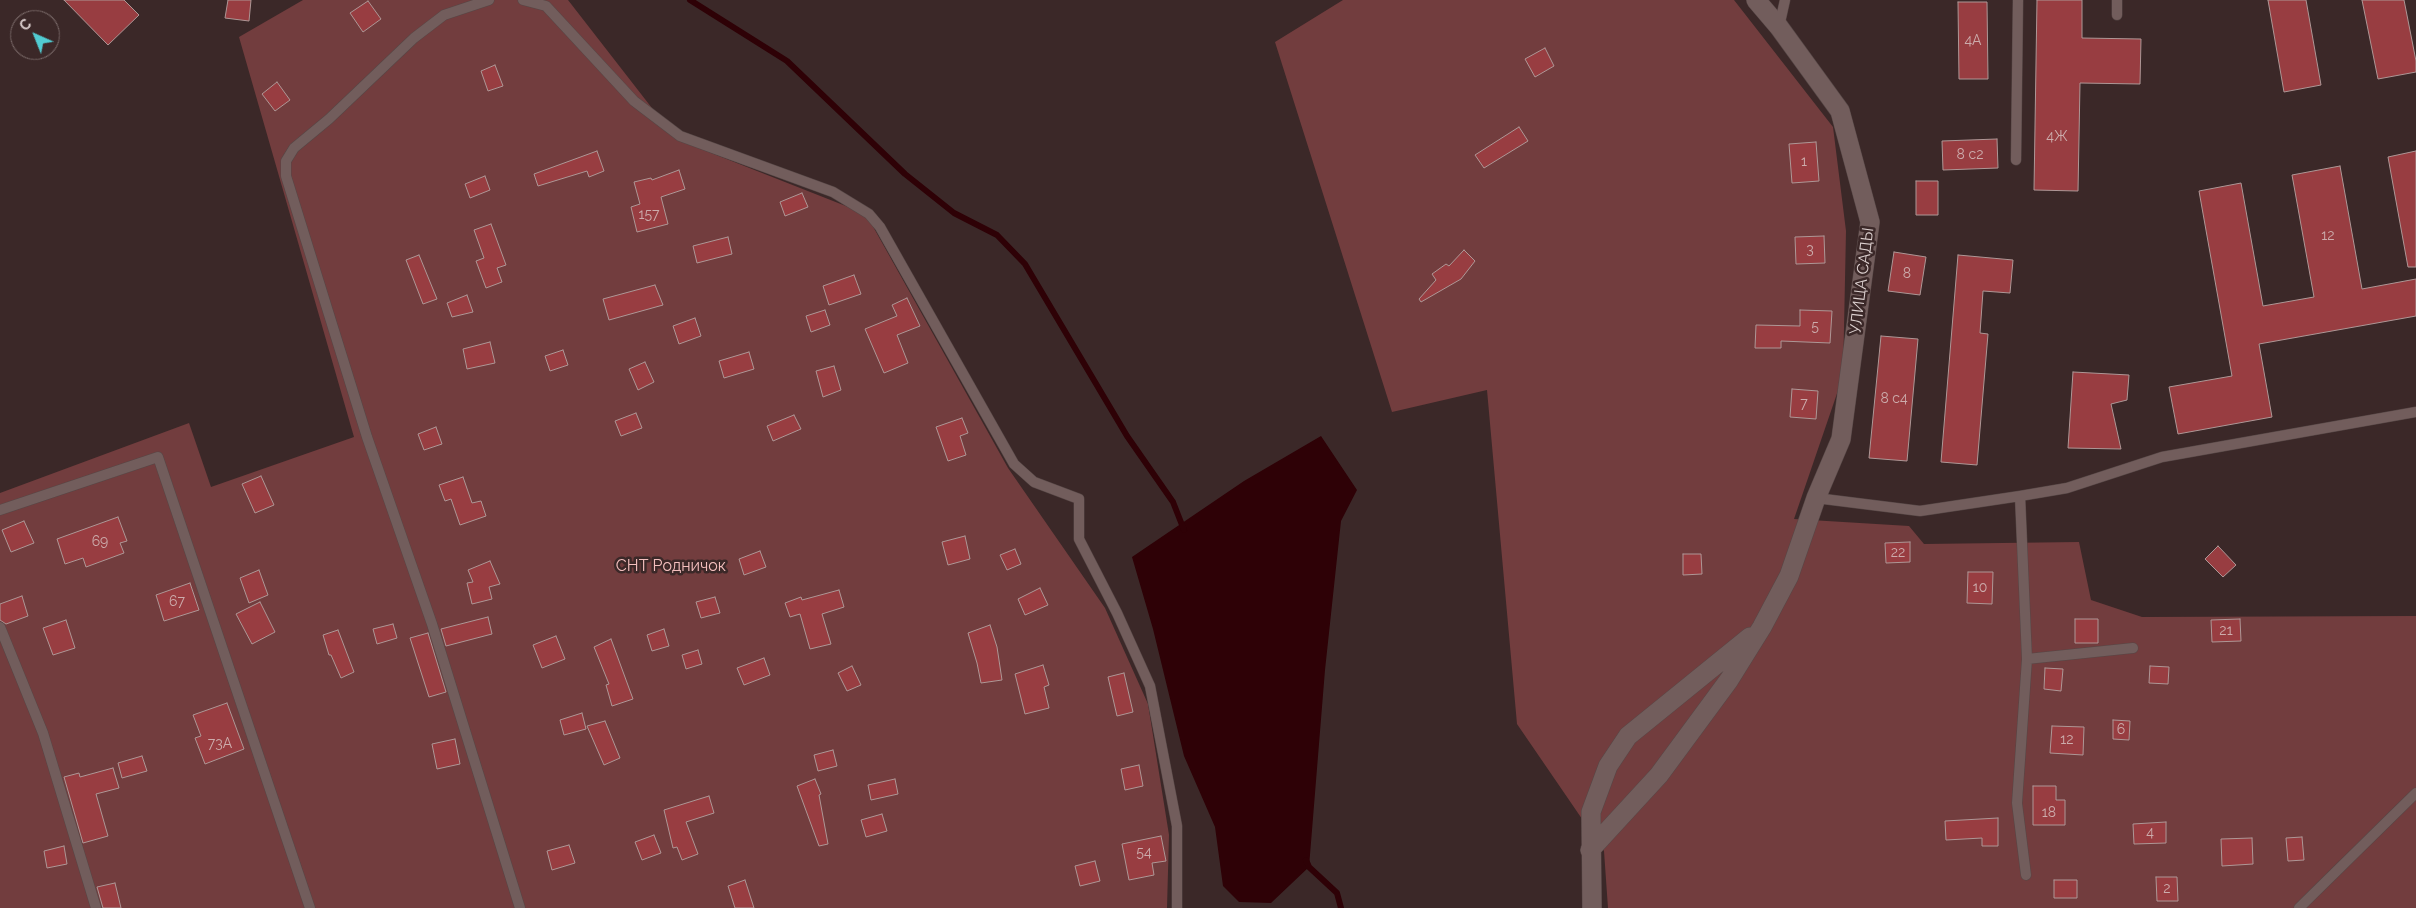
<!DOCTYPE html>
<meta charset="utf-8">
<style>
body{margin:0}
#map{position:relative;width:2416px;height:908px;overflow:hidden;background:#3b2828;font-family:Raleway,sans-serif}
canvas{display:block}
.north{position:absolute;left:10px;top:10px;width:50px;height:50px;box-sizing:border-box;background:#3b2828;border:1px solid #7c6c6b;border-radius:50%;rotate:316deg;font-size:14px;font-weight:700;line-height:20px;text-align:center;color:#ddd1d0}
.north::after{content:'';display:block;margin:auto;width:18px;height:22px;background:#51ccd2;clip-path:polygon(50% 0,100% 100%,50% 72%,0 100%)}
</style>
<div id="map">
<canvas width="2416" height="908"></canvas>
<div class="north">С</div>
</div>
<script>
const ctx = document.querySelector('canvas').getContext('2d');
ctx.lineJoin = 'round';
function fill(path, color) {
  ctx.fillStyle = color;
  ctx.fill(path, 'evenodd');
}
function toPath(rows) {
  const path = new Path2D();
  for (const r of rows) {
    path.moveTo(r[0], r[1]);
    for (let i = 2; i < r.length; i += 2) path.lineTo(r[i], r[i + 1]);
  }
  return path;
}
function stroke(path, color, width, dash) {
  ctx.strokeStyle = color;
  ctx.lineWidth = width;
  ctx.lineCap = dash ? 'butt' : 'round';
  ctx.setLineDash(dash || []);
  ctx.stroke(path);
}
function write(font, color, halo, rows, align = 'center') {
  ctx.font = font + ' Raleway,sans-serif';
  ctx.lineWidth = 5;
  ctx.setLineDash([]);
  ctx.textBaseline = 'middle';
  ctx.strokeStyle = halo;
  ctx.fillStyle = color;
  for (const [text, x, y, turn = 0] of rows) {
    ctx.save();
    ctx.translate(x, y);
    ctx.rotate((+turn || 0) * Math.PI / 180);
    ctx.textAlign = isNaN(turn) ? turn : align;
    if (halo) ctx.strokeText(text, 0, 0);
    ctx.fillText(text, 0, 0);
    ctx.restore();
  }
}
fill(toPath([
 [303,0,568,0,676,139,866,214,1008,468,1105,608,1148,704,1169,835,1167,908,0,908,0,493,189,423,211,487,354,437,239,37],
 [1343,0,1734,0,1833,127,1846,231,1843,376,1794,519,1909,526,1924,544,2079,542,2091,600,2142,617,2416,616,2416,908,1608,908,1604,851,1517,724,1487,390,1392,412,1275,42]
]), '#723d3e');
fill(toPath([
 [1321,436,1357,490,1341,521,1325,670,1309,867,1271,903,1239,902,1223,886,1215,827,1184,756,1153,629,1132,557,1244,481]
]), '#2e0106');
stroke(toPath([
 [690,0,787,61,905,174,954,213,997,235,1025,264,1127,436,1173,502,1184,530],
 [1306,860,1309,867,1337,893,1341,908]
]), '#2e0106', 6);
const building = toPath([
 [64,0,124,0,139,15,108,45,64,0],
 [228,0,251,0,249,21,225,18,228,0],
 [2037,0,2082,0,2082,38,2141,39,2140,84,2080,83,2078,191,2034,190,2037,0],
 [2268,0,2306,0,2321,85,2284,92,2268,0],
 [2362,0,2404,0,2416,61,2416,72,2378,79,2362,0],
 [368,1,381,19,363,32,350,13,368,1],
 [1958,2,1987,2,1988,79,1959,79,1958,2],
 [1545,48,1554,66,1535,77,1525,59,1545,48],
 [495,65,503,86,488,91,481,71,495,65],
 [277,82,290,100,275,111,262,94,277,82],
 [1519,127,1528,141,1484,168,1475,155,1519,127],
 [1997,139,1998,168,1943,170,1942,141,1997,139],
 [1816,142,1819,181,1792,183,1789,144,1816,142],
 [597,151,604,171,589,177,587,171,538,186,534,174,597,151],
 [2416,151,2416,267,2408,267,2388,157,2416,151],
 [2340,166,2362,289,2416,279,2416,316,2259,344,2272,417,2178,434,2169,387,2232,376,2199,191,2241,183,2263,306,2314,297,2292,175,2340,166],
 [679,170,685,189,661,197,668,224,637,232,631,207,640,204,634,182,651,178,652,180,679,170],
 [485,176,490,190,470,198,465,184,485,176],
 [1916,181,1938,181,1938,215,1916,215,1916,181],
 [802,193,808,207,785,216,780,202,802,193],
 [491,224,506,265,497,268,502,282,486,288,476,261,484,258,474,230,491,224],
 [1824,236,1825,263,1796,264,1795,237,1824,236],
 [728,237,732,254,697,263,693,246,728,237],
 [1464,250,1475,261,1461,279,1421,302,1419,299,1436,280,1432,274,1446,264,1449,266,1464,250],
 [1894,252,1926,257,1920,295,1888,291,1894,252],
 [419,255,437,299,423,304,406,260,419,255],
 [1958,255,2013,260,2010,293,1983,291,1980,333,1988,334,1977,465,1941,462,1958,255],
 [854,275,861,294,829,305,823,286,854,275],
 [655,285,663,305,609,320,603,299,655,285],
 [467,295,473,312,452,317,447,303,467,295],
 [907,298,920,326,897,335,908,363,884,373,865,329,897,316,892,305,907,298],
 [825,310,830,325,811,332,806,316,825,310],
 [1800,310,1832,311,1830,343,1781,341,1781,348,1755,348,1756,325,1800,326,1800,310],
 [695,318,701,336,679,344,673,326,695,318],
 [1881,336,1918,339,1907,461,1869,458,1881,336],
 [490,342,495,363,467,369,463,349,490,342],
 [563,350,568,365,550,371,545,356,563,350],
 [749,352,754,369,724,378,719,361,749,352],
 [645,362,654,382,638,390,629,369,645,362],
 [834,366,841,390,823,397,816,371,834,366],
 [2073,372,2129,375,2127,400,2111,404,2121,449,2068,448,2073,372],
 [1792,389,1818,391,1816,419,1790,417,1792,389],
 [636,413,642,428,621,436,615,421,636,413],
 [794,415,801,429,773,441,767,426,794,415],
 [962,418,968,433,960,436,966,455,948,461,936,427,962,418],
 [436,427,442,444,424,450,418,434,436,427],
 [261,476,274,505,255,513,242,484,261,476],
 [463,477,472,503,481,501,486,516,460,525,451,499,445,501,439,485,463,477],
 [118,517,127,541,120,543,124,553,86,567,83,558,65,564,57,539,118,517],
 [24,521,34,543,11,552,2,530,24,521],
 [965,536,970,559,948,565,942,542,965,536],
 [1910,542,1910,562,1886,563,1885,543,1910,542],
 [2218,546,2236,565,2223,577,2205,559,2218,546],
 [1015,549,1021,564,1007,570,1000,555,1015,549],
 [760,551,766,567,744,575,739,559,760,551],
 [1683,554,1701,554,1702,574,1683,575,1683,554],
 [490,561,500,584,489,587,492,599,472,604,467,583,473,582,468,570,490,561],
 [259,570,268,595,249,603,240,578,259,570],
 [1968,572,1993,572,1992,604,1967,603,1968,572],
 [190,583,199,610,164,621,156,595,190,583],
 [1040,588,1048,605,1025,615,1018,599,1040,588],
 [839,590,844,607,822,614,831,644,810,649,800,614,790,617,785,603,801,597,802,600,839,590],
 [22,596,28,616,6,624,0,620,0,604,22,596],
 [715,597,720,613,701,618,696,602,715,597],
 [260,602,275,632,252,644,236,614,260,602],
 [488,617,492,634,446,646,441,629,488,617],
 [2075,619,2098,619,2098,643,2075,643,2075,619],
 [2240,619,2241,641,2212,642,2211,620,2240,619],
 [66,620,75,648,53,655,43,628,66,620],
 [393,624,397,638,377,644,373,629,393,624],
 [990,625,997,647,1002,680,981,683,977,663,968,633,990,625],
 [664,629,669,646,652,651,647,635,664,629],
 [338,630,354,672,341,678,331,655,329,655,323,635,338,630],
 [428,633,446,692,429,697,410,638,428,633],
 [556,636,565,659,542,668,533,645,556,636],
 [611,639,633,699,612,706,606,685,609,684,594,647,611,639],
 [698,650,702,664,686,669,682,655,698,650],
 [764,658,770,675,744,685,737,668,764,658],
 [1043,665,1049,685,1044,687,1049,708,1025,714,1015,674,1043,665],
 [852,666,861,685,847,691,838,673,852,666],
 [2150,666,2169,667,2168,684,2149,683,2150,666],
 [2045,668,2063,669,2061,691,2044,689,2045,668],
 [1124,673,1133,712,1117,716,1108,677,1124,673],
 [227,703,244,749,205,764,195,738,201,736,193,715,227,703],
 [582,713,586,729,564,735,560,720,582,713],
 [2113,720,2130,721,2129,740,2113,739,2113,720],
 [605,721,620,758,604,765,587,726,605,721],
 [2052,726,2084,727,2083,755,2050,753,2052,726],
 [455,739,460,764,437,769,432,744,455,739],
 [833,750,837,766,818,771,814,755,833,750],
 [142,756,147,771,122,778,118,763,142,756],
 [1139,765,1143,786,1125,790,1121,769,1139,765],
 [113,768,119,788,96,794,108,836,83,843,64,777,79,773,80,777,113,768],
 [815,779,821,794,819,795,828,844,819,846,797,786,815,779],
 [895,779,898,794,871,800,868,785,895,779],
 [2033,786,2056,786,2056,800,2065,800,2065,825,2033,825,2033,786],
 [709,796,714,813,686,822,698,854,682,860,677,847,673,848,664,810,709,796],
 [882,814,887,831,866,837,861,820,882,814],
 [1998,818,1998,846,1982,846,1982,838,1946,840,1945,821,1998,818],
 [2166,822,2166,843,2134,844,2133,824,2166,822],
 [654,835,661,853,642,860,635,842,654,835],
 [1161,836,1166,861,1152,863,1154,875,1129,880,1122,844,1161,836],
 [2302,837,2304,860,2288,861,2286,838,2302,837],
 [2252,838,2253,864,2222,866,2221,839,2252,838],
 [569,845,575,863,552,870,547,851,569,845],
 [64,846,67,864,47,868,44,851,64,846],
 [1095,861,1100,881,1080,886,1075,866,1095,861],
 [2156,877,2177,877,2178,901,2157,901,2156,877],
 [745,880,754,908,735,908,728,886,745,880],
 [2054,880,2077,880,2077,898,2054,898,2054,880],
 [115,883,121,908,103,908,97,887,115,883]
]);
fill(building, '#983d41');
stroke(building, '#ae9796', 1);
const lane = toPath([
 [489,0,444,15,414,38,329,119,294,148,286,161,286,176,367,437,432,624,520,908],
 [523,0,546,6,634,101,680,136,833,192,869,214,880,227,1014,464,1034,482,1079,499,1079,539,1117,613,1150,686,1177,826,1177,908],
 [2117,15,2117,0],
 [1779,27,1785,0],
 [2016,160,2018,0],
 [2020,496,2027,659,2017,803,2026,875],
 [1816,498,1920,511,2020,496,2067,488,2162,457,2416,412],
 [0,510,158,457,310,908],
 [0,627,43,733,96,908],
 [2027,659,2133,648],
 [2299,908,2416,793]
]);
const street = toPath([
 [1590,850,1659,775,1729,680,1762,627,1789,576,1816,498,1841,439,1870,222,1840,111,1779,27,1756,0],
 [1592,908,1591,812,1608,766,1628,736,1750,637]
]);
stroke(lane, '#564746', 11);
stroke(street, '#564746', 20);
stroke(lane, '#725d5c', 10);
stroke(street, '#725d5c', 19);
write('14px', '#ccacac', null, [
 ["4А",1973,41],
 ["4Ж",2057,137],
 ["8 с2",1970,155],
 ["1",1804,162],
 ["157",649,215],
 ["12",2328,236],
 ["3",1810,250],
 ["8",1907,274],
 ["5",1815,327],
 ["8 с4",1894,399],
 ["7",1804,404],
 ["69",100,542],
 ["22",1898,553],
 ["10",1980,588],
 ["67",177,602],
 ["21",2226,631],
 ["6",2121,730],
 ["12",2067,740],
 ["73А",220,744],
 ["18",2049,813],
 ["4",2150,833],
 ["54",1144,853],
 ["2",2167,889]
]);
write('16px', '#ddd1d0', '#3b2828', [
 ["УЛИЦА САДЫ",1862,281,-83]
]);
write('16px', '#f4bfbe', '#3b2828', [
 ["СНТ Родничок",671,566]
]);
</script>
